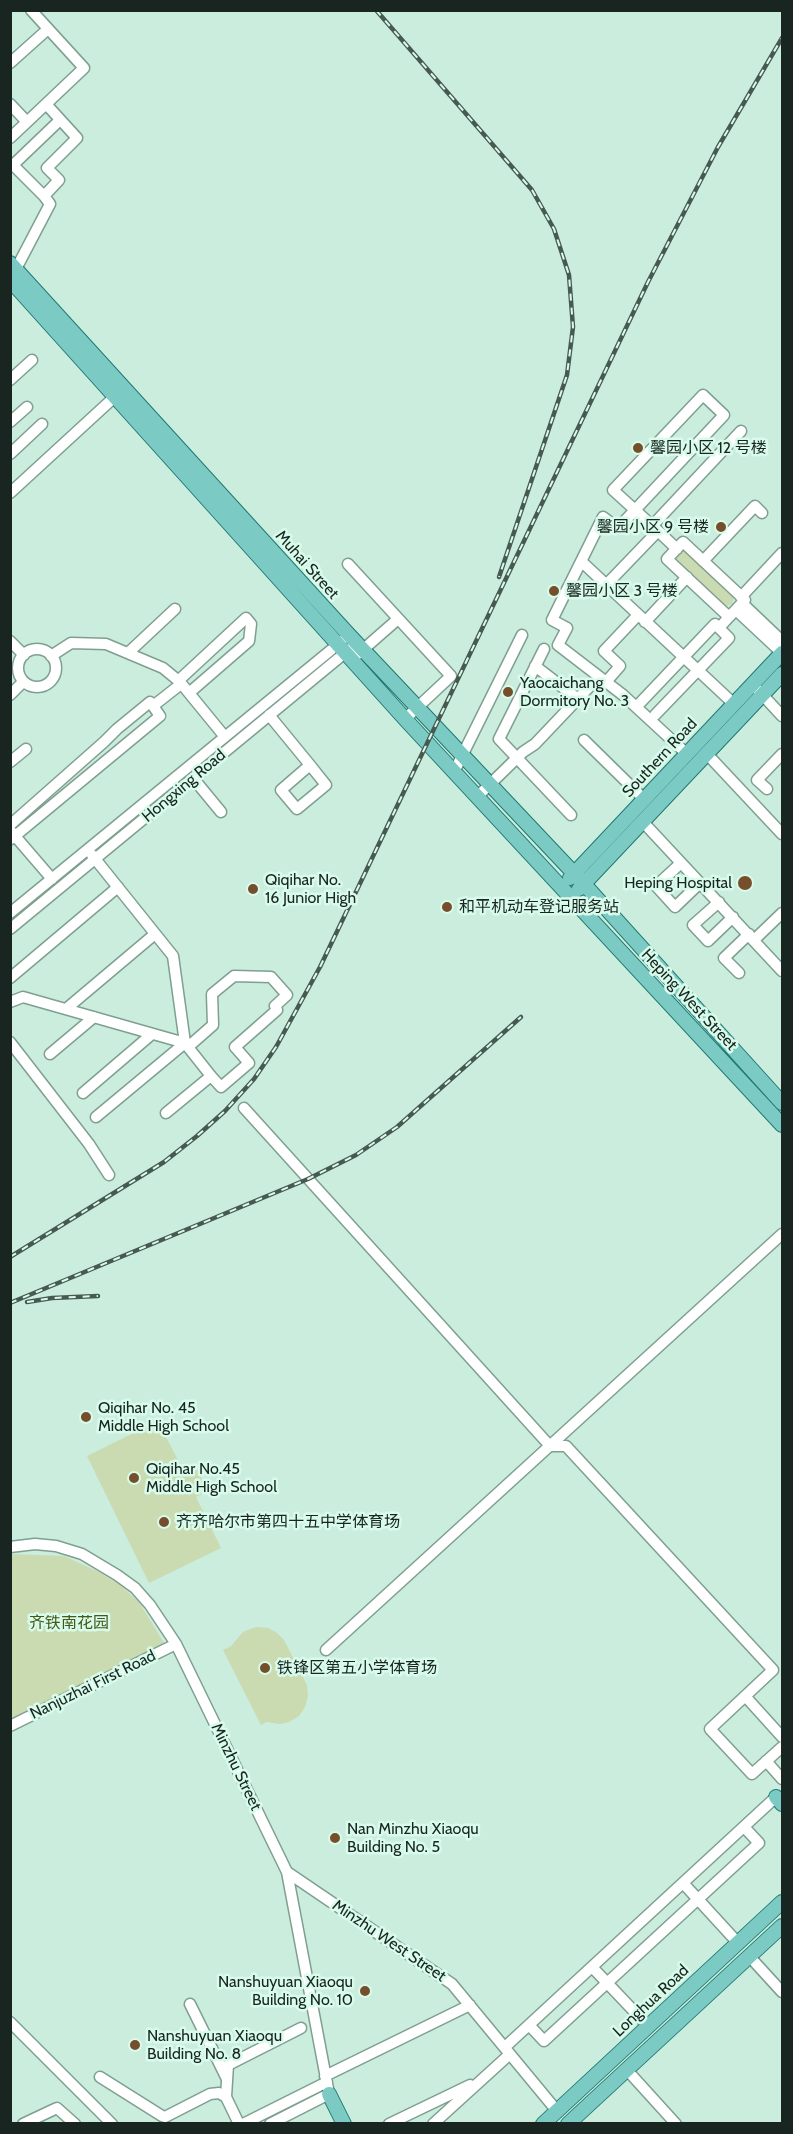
<!DOCTYPE html>
<meta charset="utf-8">
<style>
body{margin:0}
#map{position:relative;width:793px;height:2134px;overflow:hidden;background:#cbedde;font-family:Cabin,sans-serif}
canvas{display:block}
.frame{position:absolute;inset:0;border:12px solid #182520;pointer-events:none}
</style>
<div id="map">
<canvas width="793" height="2134"></canvas>
<div class="frame"></div>
</div>
<script>
const ctx = document.querySelector('canvas').getContext('2d');
ctx.lineJoin = 'round';
function fill(path, color) {
  ctx.fillStyle = color;
  ctx.fill(path, 'evenodd');
}
function toPath(rows) {
  const path = new Path2D();
  for (const r of rows) {
    if (r.length === 3) {
      path.moveTo(r[0] + r[2], r[1]);
      path.arc(r[0], r[1], r[2], 0, 2 * Math.PI);
      continue;
    }
    path.moveTo(r[0], r[1]);
    for (let i = 2; i < r.length; i += 2) path.lineTo(r[i], r[i + 1]);
  }
  return path;
}
function stroke(path, color, width, dash) {
  ctx.strokeStyle = color;
  ctx.lineWidth = width;
  ctx.lineCap = dash ? 'butt' : 'round';
  ctx.setLineDash(dash || []);
  ctx.stroke(path);
}
function write(font, color, halo, rows, align = 'center') {
  ctx.font = font + ' Cabin,"Noto Sans SC",sans-serif';
  ctx.lineWidth = 5;
  ctx.setLineDash([]);
  ctx.textBaseline = 'middle';
  ctx.strokeStyle = halo;
  ctx.fillStyle = color;
  for (const [text, x, y, turn = 0] of rows) {
    ctx.save();
    ctx.translate(x, y);
    ctx.rotate((+turn || 0) * Math.PI / 180);
    ctx.textAlign = isNaN(turn) ? turn : align;
    if (halo) ctx.strokeText(text, 0, 0);
    ctx.fillText(text, 0, 0);
    ctx.restore();
  }
}
fill(toPath([
 [685,549,735,595,732,604,724,607,674,561,676,552],
 [158,1421,183,1470,195,1465,208,1491,196,1497,221,1548,149,1583,87,1456],
 [10,1554,64,1556,99,1572,120,1585,139,1602,164,1643,11,1719],
 [256,1627,268,1628,276,1632,284,1640,307,1685,308,1696,305,1707,299,1716,289,1722,280,1724,267,1722,261,1725,223,1650,231,1646,243,1632]
]), '#cadab1');
const minor = toPath([
 [31,10,84,68,46,104],
 [10,63,48,29],
 [10,104,27,122,46,104,77,138,47,168,59,180,44,196,50,204,16,269],
 [10,138,27,122],
 [44,196,13,165,60,120],
 [10,380,32,360],
 [10,422,27,407],
 [10,454,42,424],
 [10,493,120,392],
 [652,526,741,431],
 [683,542,745,600,729,617,667,559,683,542],
 [677,549,658,531,635,510,613,490,703,395,724,415,635,510,618,528,603,517,552,620,567,628,558,645,623,695,687,754],
 [703,561,755,506,762,513],
 [582,562,734,704],
 [348,564,451,676,405,719],
 [606,585,658,531],
 [741,597,782,553],
 [742,603,782,641],
 [736,610,782,653],
 [645,622,687,577],
 [10,641,24,655],
 [544,649,499,739,571,815],
 [37,668,19],
 [128,653,175,609],
 [358,654,398,619],
 [51,656,71,643,106,644,163,668,180,682,225,737],
 [535,666,578,699],
 [178,681,246,618,251,624,249,641,189,693],
 [606,682,620,666,604,651,638,615],
 [758,690,782,716],
 [10,695,23,682],
 [640,703,715,624],
 [269,715,310,765,326,785,297,809,281,790,310,765],
 [655,715,729,638,719,628,729,617],
 [584,740,644,799],
 [707,754,782,834],
 [10,762,26,749],
 [454,772,522,635],
 [193,778,221,812],
 [767,789,757,780,782,754],
 [478,796,523,752,535,744,591,685],
 [643,822,782,971],
 [10,825,104,742,117,729,150,702,153,706],
 [10,830,15,836,160,716,153,706,181,684],
 [11,839,15,836,52,879],
 [681,863,656,886,675,907,700,883],
 [719,902,693,925,708,941,733,917],
 [10,913,342,641],
 [10,929,357,643],
 [754,940,782,913],
 [739,973,724,958,749,934],
 [10,978,118,887],
 [10,1002,23,997,185,1043,173,956,92,855],
 [66,1009,155,934],
 [10,1042,89,1144,109,1175],
 [50,1054,94,1017],
 [83,1093,152,1034],
 [244,1108,550,1446,566,1446,773,1670,710,1729,752,1774,782,1747],
 [166,1113,211,1076],
 [96,1117,185,1043,188,1047,211,1076,221,1087,249,1063,235,1047,277,1010,275,1006,287,995,271,977,234,976,212,994,213,1025,188,1047],
 [10,1547,35,1544,56,1546,82,1554,117,1575,135,1588,150,1605,176,1644,287,1872,329,2094,270,2124],
 [326,1650,782,1234],
 [745,1696,782,1737],
 [10,1726,176,1644],
 [766,1761,782,1779],
 [287,1872,452,1984,557,2111],
 [683,1883,738,1943],
 [750,1957,782,1992],
 [592,1967,648,2026],
 [190,2004,227,2079],
 [10,2022,112,2124],
 [529,2025,544,2041,759,1843,744,1827],
 [505,2047,776,1797],
 [627,2070,676,2124],
 [325,2076,470,2005],
 [100,2077,162,2116,165,2117,210,2094,219,2093,226,2097,239,2124],
 [226,2097,228,2065,301,2028],
 [23,2124,57,2108,75,2124],
 [243,2124,327,2082],
 [389,2124,470,2085],
 [433,2124,510,2054]
]);
const major = toPath([
 [10,263,349,635,584,884,782,1103],
 [10,280,405,719,782,1125],
 [570,878,782,653],
 [579,889,782,674],
 [776,1797,782,1804],
 [329,2094,344,2124],
 [543,2124,782,1902],
 [568,2124,782,1926]
]);
stroke(minor, '#7f9f90', 13);
stroke(major, '#207971', 16);
stroke(minor, '#fff', 10);
stroke(major, '#7ccac4', 14);
const rail = toPath([
 [376,10,532,190,554,229,569,275,573,327,567,375,499,577],
 [10,1257,164,1162,197,1136,225,1111,254,1079,276,1047,320,967,648,282,718,147,782,38],
 [27,1302,52,1298,98,1296],
 [10,1303,308,1179,356,1155,397,1127,521,1017]
]);
stroke(rail, '#475a52', 4.5);
stroke(rail, '#d8fbeb', 2, [7]);
for (const [x, y, r, color] of [
 [638,448,6,"#754f2b"],
 [721,527,6,"#754f2b"],
 [554,591,6,"#754f2b"],
 [508,692,6,"#754f2b"],
 [745,883,8,"#754f2b"],
 [253,889,6,"#754f2b"],
 [447,907,6,"#754f2b"],
 [86,1417,6,"#754f2b"],
 [134,1478,6,"#754f2b"],
 [164,1522,6,"#754f2b"],
 [265,1668,6,"#754f2b"],
 [335,1838,6,"#754f2b"],
 [365,1991,6,"#754f2b"],
 [135,2045,6,"#754f2b"]
]) {
  const dot = new Path2D();
  dot.arc(x, y, r, 0, 2 * Math.PI);
  ctx.fillStyle = color;
  ctx.fill(dot);
  stroke(dot, '#d8fbeb', 2);
}
write('16px', '#182520', '#d8fbeb', [
 ["馨园小区 12 号楼",650,448],
 ["馨园小区 9 号楼",709,527,"right"],
 ["馨园小区 3 号楼",566,591],
 ["Yaocaichang",520,683],
 ["Dormitory No. 3",520,701],
 ["Qiqihar No.",265,880],
 ["16 Junior High",265,898],
 ["Heping Hospital",732,883,"right"],
 ["和平机动车登记服务站",459,907],
 ["Qiqihar No. 45",98,1408],
 ["Middle High School",98,1426],
 ["Qiqihar No.45",146,1469],
 ["Middle High School",146,1487],
 ["齐齐哈尔市第四十五中学体育场",176,1522],
 ["铁锋区第五小学体育场",277,1668],
 ["Nan Minzhu Xiaoqu",347,1829],
 ["Building No. 5",347,1847],
 ["Nanshuyuan Xiaoqu",353,1982,"right"],
 ["Building No. 10",353,2000,"right"],
 ["Nanshuyuan Xiaoqu",147,2036],
 ["Building No. 8",147,2054]
], 'left');
write('16px', '#182520', '#d8fbeb', [
 ["Muhai Street",307,565,48],
 ["Southern Road",660,758,-47],
 ["Hongxing Road",184,786,-40],
 ["Heping West Street",689,1000,47],
 ["Nanjuzhai First Road",93,1685,-26],
 ["Minzhu Street",236,1767,64],
 ["Minzhu West Street",389,1941,34],
 ["Longhua Road",651,2001,-43]
]);
write('16px', '#455917', '#d8fbeb', [
 ["齐铁南花园",69,1623]
]);
</script>
